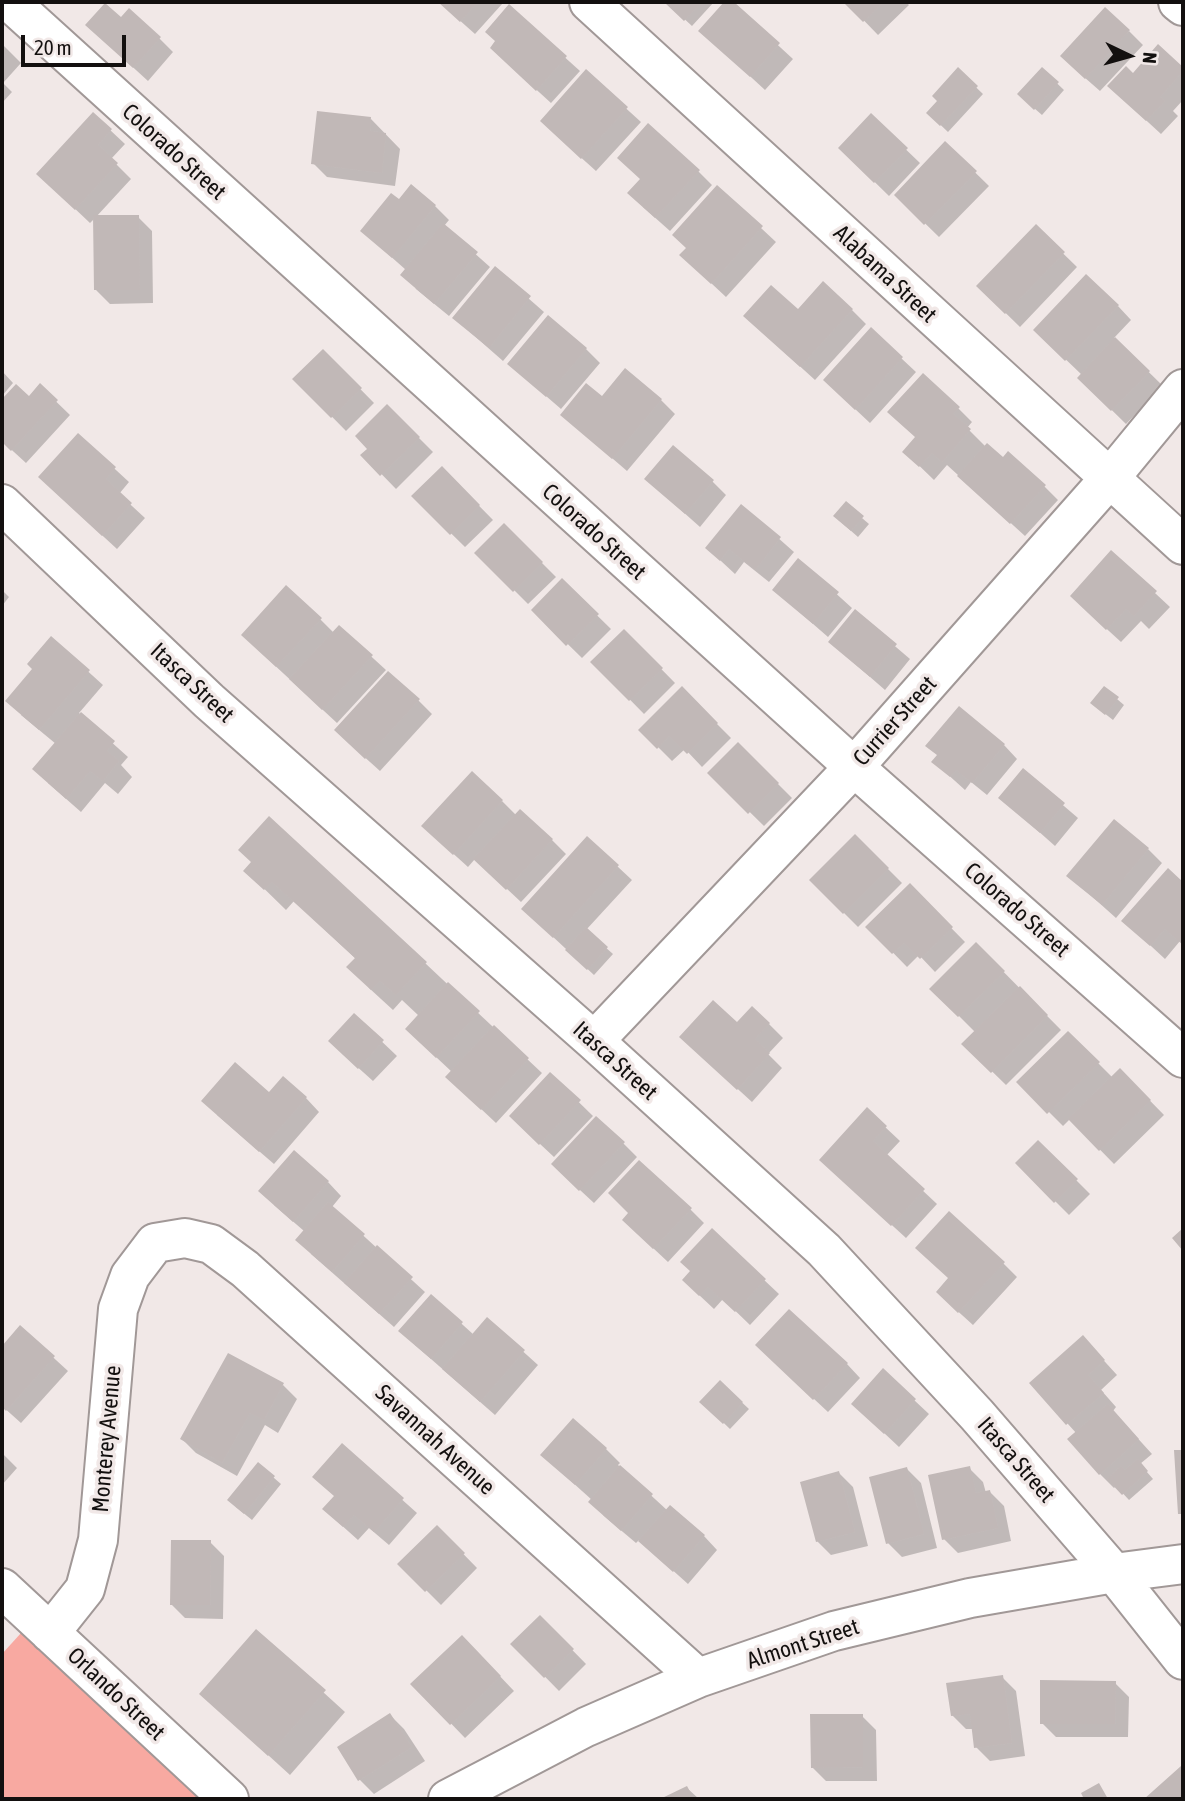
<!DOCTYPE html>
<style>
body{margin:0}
#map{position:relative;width:1185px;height:1801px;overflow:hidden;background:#f1e8e7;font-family:"Asap Condensed",sans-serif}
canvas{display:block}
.frame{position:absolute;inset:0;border:4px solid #13100f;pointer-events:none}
.north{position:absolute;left:1094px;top:21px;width:70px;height:70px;-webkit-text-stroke:5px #f1e8e7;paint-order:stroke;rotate:95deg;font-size:19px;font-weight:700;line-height:28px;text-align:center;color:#13100f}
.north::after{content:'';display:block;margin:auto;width:24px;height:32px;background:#13100f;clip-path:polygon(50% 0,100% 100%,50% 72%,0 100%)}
.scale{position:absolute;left:21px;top:35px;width:105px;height:32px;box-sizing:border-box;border:4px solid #13100f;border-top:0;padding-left:9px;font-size:21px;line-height:24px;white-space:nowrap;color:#13100f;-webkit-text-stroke:5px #f1e8e7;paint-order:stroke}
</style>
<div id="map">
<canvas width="1185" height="1801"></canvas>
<div class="frame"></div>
<div class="north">N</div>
<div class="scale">20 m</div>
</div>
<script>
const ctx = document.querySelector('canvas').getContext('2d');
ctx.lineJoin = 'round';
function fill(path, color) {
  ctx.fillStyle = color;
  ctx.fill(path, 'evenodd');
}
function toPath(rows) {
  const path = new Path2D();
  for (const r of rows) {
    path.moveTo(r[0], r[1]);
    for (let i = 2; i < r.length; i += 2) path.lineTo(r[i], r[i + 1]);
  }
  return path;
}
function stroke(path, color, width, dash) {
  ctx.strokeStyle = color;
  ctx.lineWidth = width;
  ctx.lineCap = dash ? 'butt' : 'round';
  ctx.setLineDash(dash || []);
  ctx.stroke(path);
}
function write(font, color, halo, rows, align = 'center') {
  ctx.font = font + ' "Asap Condensed",sans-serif';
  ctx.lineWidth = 7;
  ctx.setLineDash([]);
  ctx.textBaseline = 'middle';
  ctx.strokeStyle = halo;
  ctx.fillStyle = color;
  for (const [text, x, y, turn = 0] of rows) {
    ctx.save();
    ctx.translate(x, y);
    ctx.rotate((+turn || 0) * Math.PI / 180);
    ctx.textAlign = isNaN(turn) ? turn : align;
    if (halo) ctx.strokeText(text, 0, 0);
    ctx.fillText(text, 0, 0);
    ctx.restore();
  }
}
fill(toPath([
 [21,1633,205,1799,2,1799,2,1654]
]), '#f8a9a1');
fill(toPath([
 [439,2,502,2,503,3,475,34],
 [669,2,714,2,692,26,667,3],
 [726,2,731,2,793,59,765,90,701,31],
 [846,2,906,2,909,5,878,35],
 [509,7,580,71,551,103,506,62,497,42],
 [121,19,159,38,173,52,148,81,102,39],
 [1129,31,1143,45,1100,91,1076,70],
 [2,44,21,63,3,83,12,92,2,103],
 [1158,47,1183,69,1183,100,1173,111,1178,116,1161,134,1124,100,1133,75],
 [1042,69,1064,90,1042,115,1026,101],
 [958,70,983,94,948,132,928,113,939,101],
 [586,72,641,122,596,171,556,135],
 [93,114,125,144,111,159,131,179,96,217,138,217,152,231,153,303,110,304,96,290,95,218,90,223,53,188],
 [871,116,920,163,889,196,840,148],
 [371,119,400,149,395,186,327,177,313,163],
 [945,143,989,186,939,237,896,195],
 [698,171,712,185,670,231,643,207,642,180],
 [717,187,776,242,726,297,696,269,688,248],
 [399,202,435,206,449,220,444,226,490,267,449,316,416,289,406,270,362,231],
 [1036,227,1077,267,1020,327,978,286],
 [495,269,544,312,503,361,454,318],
 [1118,306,1131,320,1114,338,1163,386,1126,424,1079,378,1082,375,1035,330],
 [852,310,866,324,815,380,760,330],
 [871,330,916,372,870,423,839,394],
 [586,349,600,363,561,409,509,364],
 [323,351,374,403,346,431,295,379],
 [2,371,13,383,2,396],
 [40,386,70,415,26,463,2,441,2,402,16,387,29,399],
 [603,399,661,400,675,414,627,471,562,415],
 [387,406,433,452,396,489,363,455,370,449],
 [958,408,972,422,967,428,986,447,1044,486,1058,500,1025,536,947,465,934,480,905,452],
 [78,435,129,482,119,494,145,518,117,549,54,491],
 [442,468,493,520,465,547,413,496],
 [646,479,712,481,726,495,700,527],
 [742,506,794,552,769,582,744,562,735,574,707,548],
 [862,518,869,524,858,537,842,523],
 [504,525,556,577,528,604,477,553],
 [1112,553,1170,607,1149,629,1141,621,1121,642,1086,610],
 [799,560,852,608,828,637,774,590],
 [562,581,611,629,582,658,533,610],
 [2,590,9,597,2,606],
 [855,612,910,659,885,690,830,642],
 [320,619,334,633,339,627,386,670,337,723,257,649],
 [624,631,675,683,644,714,593,662],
 [51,638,103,685,79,713,128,757,121,765,132,777,118,794,105,783,81,812,48,783,56,744,21,715,35,669],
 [682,689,731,738,702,767,685,749,672,761,641,730],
 [1117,699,1124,705,1113,720,1099,709],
 [418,700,432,714,380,771,350,744],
 [738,744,792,798,764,826,710,773],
 [1004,745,1017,759,987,795,971,782,965,790,934,762,938,756],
 [1023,771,1078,818,1055,846,1001,798],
 [502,801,516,815,552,840,566,854,521,902,475,859,468,867,437,839],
 [855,836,902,883,858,927,811,880],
 [587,838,632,880,586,930,613,954,594,975,537,922],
 [1148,849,1162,863,1116,918,1069,876],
 [253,863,425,963,542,1073,496,1123,462,1091,452,1072,421,1043,419,1016,402,1000,393,1010,369,988,356,959,294,901,286,910,246,871],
 [1168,871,1183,884,1183,944,1180,941,1165,959,1138,934],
 [910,886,965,942,935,972,919,955,907,967,868,927],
 [976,944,1061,1030,1006,1085,964,1044,975,1032,932,989],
 [354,1015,397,1056,373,1081,344,1055],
 [769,1024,783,1038,768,1054,782,1068,752,1102,695,1050,737,1025],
 [1068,1033,1112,1077,1120,1070,1164,1115,1114,1164,1070,1119,1063,1126,1019,1082],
 [550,1074,593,1116,554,1157,525,1130],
 [269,1094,306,1098,319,1112,274,1164,217,1115],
 [867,1110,900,1141,886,1156,937,1204,906,1238,835,1173],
 [1038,1142,1090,1194,1069,1215,1017,1163],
 [623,1143,637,1157,594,1203,567,1178],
 [328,1182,341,1196,332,1207,425,1292,394,1327,311,1254,304,1231,274,1205],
 [690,1209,704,1223,668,1262,638,1234],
 [712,1231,779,1294,750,1325,723,1299,714,1309,698,1294,692,1272],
 [1003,1263,1017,1277,973,1325,952,1306,950,1279],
 [431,1296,474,1335,487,1319,538,1365,495,1415,415,1345],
 [20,1327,68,1371,21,1423,2,1406,2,1348],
 [1096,1352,1117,1375,1101,1390,1116,1407,1113,1411,1152,1454,1140,1464,1153,1479,1129,1500,1116,1486,1114,1488,1100,1474,1077,1434,1031,1383],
 [771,1359,847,1364,860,1378,828,1412],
 [883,1371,929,1414,899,1447,867,1417],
 [720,1382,749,1409,730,1429,702,1402],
 [283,1385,297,1399,278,1433,265,1425,237,1476,196,1453,182,1439],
 [573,1420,606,1449,620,1463,618,1465,668,1511,704,1536,717,1550,688,1584,639,1540,636,1543,604,1516,592,1500,542,1455],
 [342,1446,417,1513,389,1545,369,1528,358,1540,339,1523,336,1497],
 [2,1453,17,1468,2,1485],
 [259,1465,281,1484,252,1520,236,1507],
 [969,1468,983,1482,986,1493,990,1492,1004,1506,1011,1541,958,1553,944,1539],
 [907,1469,921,1483,937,1548,902,1557,888,1543],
 [839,1473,853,1487,868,1546,831,1555,817,1541],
 [437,1527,477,1568,441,1605,400,1564],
 [210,1542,224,1556,223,1619,185,1618,171,1604],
 [540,1617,586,1664,559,1691,513,1644],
 [256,1631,345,1712,290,1775,201,1694],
 [476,1651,514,1691,465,1738,413,1684],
 [1002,1677,1016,1691,1025,1756,990,1761,976,1747,974,1729,966,1729,952,1715],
 [1115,1683,1129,1697,1128,1737,1056,1737,1042,1723],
 [390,1715,404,1729,425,1761,374,1794,360,1780,339,1748],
 [862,1716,876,1730,877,1781,826,1781,812,1767],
 [687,1788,699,1799,664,1799]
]), '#0003');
fill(toPath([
 [438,2,478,2,460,22],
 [666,2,702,2,684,21,665,3],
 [724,2,734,2,780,43,750,77,698,31],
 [843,2,884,2,863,22],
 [105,3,121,17,129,8,161,37,133,68,85,25],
 [509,4,567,56,536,91,490,48,495,41,485,32],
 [1105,7,1130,30,1085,79,1060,56],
 [1158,44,1183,67,1183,71,1160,97,1165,101,1146,121,1107,86,1126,66,1133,73],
 [958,67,978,86,940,126,926,113,937,101,932,96],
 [1042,67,1059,82,1034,110,1017,94],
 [586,69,628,107,581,159,540,121],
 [317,111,371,117,370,131,386,133,382,173,311,164],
 [93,112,112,129,98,145,118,163,75,210,36,174],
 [871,113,908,148,874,183,838,148],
 [648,123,700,170,655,218,627,193,640,179,617,158],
 [945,141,977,171,924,225,894,195],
 [411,184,436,205,392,258,360,231,391,193,399,199],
 [717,185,763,226,711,284,679,255,686,248,672,235],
 [93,215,139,215,140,290,94,290],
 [443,223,478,252,434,304,400,275],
 [1036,224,1065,252,1005,314,976,286],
 [495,266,531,296,489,348,452,318],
 [1086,274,1119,305,1065,361,1033,330],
 [823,281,853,309,800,367,743,316,771,285,798,309],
 [548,315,587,348,546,397,507,364],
 [871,327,903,357,855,410,823,380],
 [1115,337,1150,371,1111,411,1077,378],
 [323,349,362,388,331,418,292,379],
 [625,368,662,399,612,459,560,415,586,383,602,396],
 [923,373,960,407,953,414,971,429,942,462,932,453,919,467,902,452,915,437,887,412],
 [40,383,58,400,11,451,2,442,2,399,16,384,29,396],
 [387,404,420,437,380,476,360,455,367,449,355,436],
 [78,433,116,467,106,479,132,503,102,536,38,477],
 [987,443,1003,457,1008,451,1046,485,1010,524,957,476],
 [673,445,714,480,685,514,644,479],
 [442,466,480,505,450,535,411,496],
 [846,501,864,516,851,531,833,516],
 [741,504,781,537,755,570,729,549,720,561,705,548],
 [504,523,543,562,513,592,474,553],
 [1111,550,1157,591,1134,616,1126,609,1106,630,1070,596],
 [798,558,839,592,813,624,772,590],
 [562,578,599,614,566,646,531,610],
 [286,585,322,618,276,667,241,635],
 [855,609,897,644,870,677,828,642],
 [339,625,373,655,322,710,289,679],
 [624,629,663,668,629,701,590,662],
 [51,636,90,670,39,730,5,701,32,669,27,664],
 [388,671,420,699,365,759,334,730],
 [682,686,718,723,687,754,669,736,657,749,638,730],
 [1104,686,1119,697,1105,715,1090,703],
 [959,706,1005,744,972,783,956,770,950,777,931,762,937,755,925,746],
 [81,712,115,741,107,751,119,761,103,781,90,771,66,799,32,769],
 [738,742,779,783,748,814,707,773],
 [1023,768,1065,803,1040,833,998,798],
 [472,771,503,800,453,855,421,826],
 [520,809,553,839,506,890,473,859],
 [269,816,427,962,396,995,380,981,371,990,346,967,355,958,272,882,264,890,243,871,251,862,238,850],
 [1114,819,1149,848,1102,905,1066,876],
 [855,834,889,868,843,914,809,880],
 [587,836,619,865,553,938,521,909],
 [1168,868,1183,882,1183,945,1165,929,1150,946,1121,921],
 [910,883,953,927,920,959,904,943,892,954,865,927],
 [586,927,608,947,587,970,565,950],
 [976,942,1005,971,958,1017,929,989],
 [448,982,480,1011,436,1058,405,1029],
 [1020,986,1048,1015,991,1073,961,1044],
 [713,1000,737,1022,752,1006,770,1023,755,1039,770,1053,737,1090,679,1037],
 [354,1013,384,1040,358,1069,328,1041],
 [494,1025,529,1058,481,1110,445,1077],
 [1068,1031,1100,1062,1047,1114,1016,1082],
 [235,1062,269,1092,283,1076,307,1097,259,1152,201,1101],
 [1120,1068,1151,1100,1099,1151,1068,1119],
 [550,1072,581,1100,539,1145,509,1116],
 [867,1107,887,1126,873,1141,925,1189,891,1226,819,1160],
 [596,1116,625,1142,579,1191,551,1164],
 [1038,1140,1078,1179,1054,1203,1015,1163],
 [294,1150,329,1181,293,1222,258,1191],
 [639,1160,692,1208,653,1249,622,1220,628,1213,608,1193],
 [328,1202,365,1234,332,1272,295,1240],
 [949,1211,1005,1262,958,1313,936,1292,948,1278,915,1248],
 [712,1228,766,1279,735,1312,708,1287,699,1296,682,1280,690,1271,680,1262],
 [1183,1228,1183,1251,1172,1238],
 [377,1245,413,1277,379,1314,344,1283],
 [431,1294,463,1322,431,1359,398,1331],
 [789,1309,848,1363,813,1400,755,1345],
 [487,1317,525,1350,480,1402,442,1369],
 [20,1325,55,1356,6,1411,2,1407,2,1346],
 [1083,1335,1105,1360,1088,1375,1104,1393,1066,1425,1029,1383],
 [228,1353,284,1383,264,1420,250,1413,222,1463,180,1439],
 [883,1368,916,1399,884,1434,851,1404],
 [720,1380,743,1402,723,1424,699,1402],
 [1108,1404,1139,1439,1099,1475,1067,1439],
 [573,1418,607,1448,575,1485,540,1455],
 [342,1443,404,1498,374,1532,354,1515,343,1527,322,1509,334,1496,312,1477],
 [1174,1450,1183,1450,1183,1514,1178,1514],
 [1138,1459,1148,1471,1122,1495,1107,1479,1121,1466,1125,1470],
 [258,1462,275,1476,244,1514,227,1500],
 [620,1465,653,1494,621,1531,588,1502],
 [970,1466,976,1493,990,1490,998,1528,942,1540,928,1475],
 [907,1467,924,1534,886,1544,869,1477],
 [839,1471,855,1532,816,1542,800,1482],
 [670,1505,705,1535,673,1572,638,1541],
 [437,1525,465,1553,425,1592,397,1564],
 [171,1540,211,1540,210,1605,170,1605],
 [540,1615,574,1649,544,1678,510,1644],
 [256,1629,326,1690,268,1756,199,1694],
 [462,1635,501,1676,450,1725,410,1684],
 [1003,1675,1012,1743,974,1748,970,1714,951,1716,946,1683],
 [1040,1680,1116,1681,1115,1724,1040,1724],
 [390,1713,412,1747,358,1781,337,1747],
 [810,1714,863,1714,863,1767,811,1768],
 [1181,1766,1183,1769,1183,1799,1144,1799],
 [1099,1783,1108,1799,1084,1799,1081,1793],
 [687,1786,694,1799,660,1799]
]), '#c1b8b7');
const minor = toPath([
 [10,2,854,767,1183,1058],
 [589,2,1183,545],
 [1178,2,1183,6],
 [2,504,209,701,594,1041,824,1250,977,1415,1114,1573,1183,1660],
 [594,1041,854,767,1109,479,1183,389],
 [2,1588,229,1799],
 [50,1633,85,1589,98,1540,118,1309,130,1276,155,1243,185,1238,211,1244,245,1269,698,1678],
 [448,1799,586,1727,698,1678,834,1631,970,1598,1114,1573,1183,1564]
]);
stroke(minor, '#a19897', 42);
stroke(minor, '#fff', 38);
write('23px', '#13100f', '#f1e8e7', [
 ["Colorado Street",174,152,42],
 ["Alabama Street",885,274,43],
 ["Colorado Street",594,532,42],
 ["Itasca Street",192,683,43],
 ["Currier Street",895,721,-48],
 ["Colorado Street",1017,910,41],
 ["Itasca Street",615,1061,42],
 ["Monterey Avenue",107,1439,-85],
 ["Savannah Avenue",435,1440,42],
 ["Itasca Street",1016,1460,49],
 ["Almont Street",803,1644,-18],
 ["Orlando Street",116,1694,43]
]);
</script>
